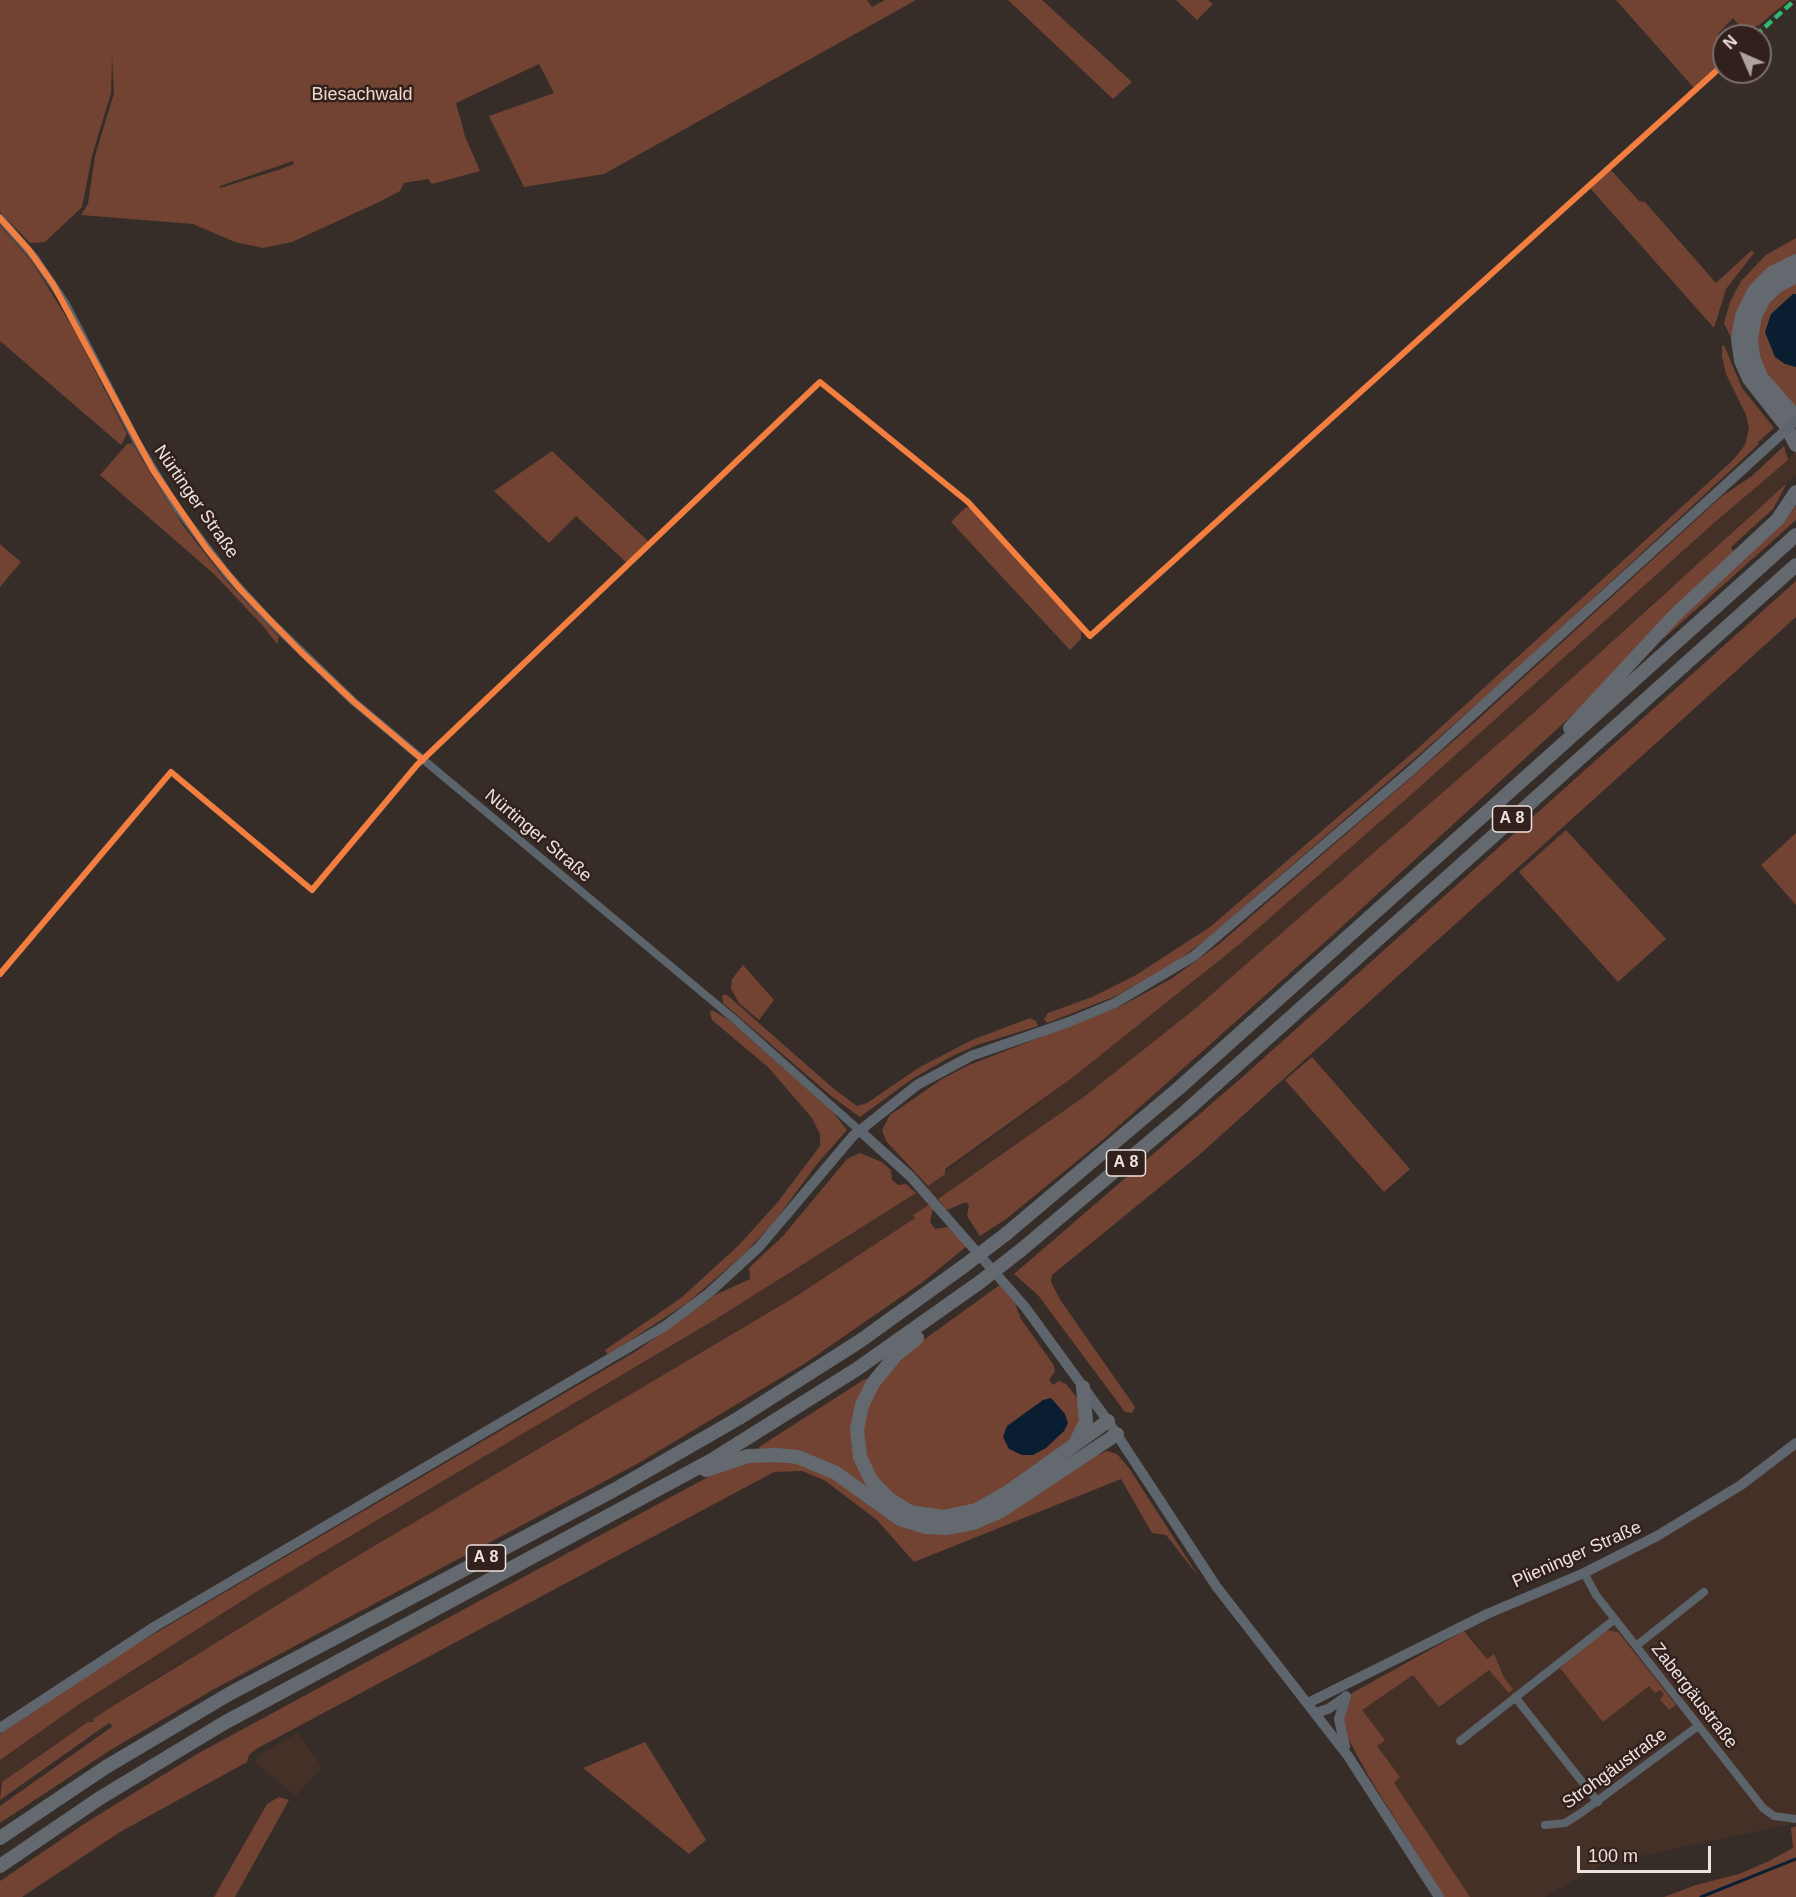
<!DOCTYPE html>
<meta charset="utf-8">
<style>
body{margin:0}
#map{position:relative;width:1796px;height:1897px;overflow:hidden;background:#362d29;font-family:Arial,sans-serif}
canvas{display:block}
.north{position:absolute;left:1712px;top:24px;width:60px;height:60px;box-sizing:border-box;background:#31201b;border:2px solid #7c6e69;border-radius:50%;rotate:315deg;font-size:16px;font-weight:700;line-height:24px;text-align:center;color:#ede2de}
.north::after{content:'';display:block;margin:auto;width:21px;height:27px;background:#ada39f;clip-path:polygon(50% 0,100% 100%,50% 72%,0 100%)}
.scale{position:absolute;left:1577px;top:1846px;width:134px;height:27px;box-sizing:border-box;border:3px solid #ede2de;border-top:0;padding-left:8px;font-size:18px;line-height:21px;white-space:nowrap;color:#ede2de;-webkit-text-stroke:4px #31201b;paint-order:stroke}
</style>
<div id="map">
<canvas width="1796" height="1897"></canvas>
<div class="north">N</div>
<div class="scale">100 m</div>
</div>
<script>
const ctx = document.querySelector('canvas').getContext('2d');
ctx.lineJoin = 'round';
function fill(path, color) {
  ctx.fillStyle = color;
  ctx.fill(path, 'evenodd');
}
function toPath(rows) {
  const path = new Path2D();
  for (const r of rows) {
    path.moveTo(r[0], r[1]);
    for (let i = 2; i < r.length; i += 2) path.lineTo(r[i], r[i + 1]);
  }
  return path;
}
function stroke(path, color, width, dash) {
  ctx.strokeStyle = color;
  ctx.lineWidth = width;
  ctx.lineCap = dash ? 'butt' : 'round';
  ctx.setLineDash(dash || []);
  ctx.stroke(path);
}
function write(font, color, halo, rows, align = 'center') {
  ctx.font = font + ' Arial,sans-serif';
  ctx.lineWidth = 5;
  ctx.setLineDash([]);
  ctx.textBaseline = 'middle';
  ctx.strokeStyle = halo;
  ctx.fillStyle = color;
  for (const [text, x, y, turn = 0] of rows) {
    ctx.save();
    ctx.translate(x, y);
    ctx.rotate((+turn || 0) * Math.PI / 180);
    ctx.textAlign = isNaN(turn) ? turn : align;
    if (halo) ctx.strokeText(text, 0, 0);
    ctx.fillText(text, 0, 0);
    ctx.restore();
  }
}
fill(toPath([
 [1796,451,1796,475,1728,535,1729,538,1676,585,1673,585,1530,716,1311,909,1196,1008,1085,1096,914,1215,915,1218,795,1297,153,1680,141,1690,49,1748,46,1754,44,1752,2,1782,0,1786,0,1760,78,1705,256,1592,716,1319,900,1202,901,1203,1028,1112,1182,991,1299,893],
 [1796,1443,1796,1823,1603,1864,1544,1897,1465,1897,1344,1715,1407,1666,1436,1703,1489,1661,1464,1629,1657,1536],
 [298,1733,322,1767,296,1796,256,1763,257,1756]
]), '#453028');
fill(toPath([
 [0,0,867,0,872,7,885,0,916,0,604,174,524,187,489,116,554,93,539,64,456,103,465,136,480,171,432,184,428,179,404,183,400,191,379,202,292,242,263,248,235,242,193,224,81,215,88,204,95,156,114,93,112,56,111,93,92,156,82,207,45,242,30,243,0,212],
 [293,161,294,164,278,170,220,188,220,186],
 [1008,0,1042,0,1132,82,1113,99],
 [1176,0,1208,0,1213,4,1197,20],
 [1616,0,1789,0,1759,25,1744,31,1733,18,1719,33,1716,42,1722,63,1694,88],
 [1611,170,1639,201,1645,202,1716,283,1752,250,1754,253,1726,289,1714,328,1590,188],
 [0,225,33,263,76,333,127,434,121,445,0,341],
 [1796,238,1796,255,1787,259,1732,340,1724,323,1730,302,1741,281,1766,255],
 [1796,283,1796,407,1769,381,1756,353,1758,318,1779,292],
 [1724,345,1742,388,1774,428,1758,442,1759,444,1507,678,1207,939,1173,964,1116,996,1047,1023,1044,1019,1048,1013,1092,997,1136,975,1210,927,1417,749,1733,460,1745,445,1749,429,1746,415,1726,374,1722,357,1722,346],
 [132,443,182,524,224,578,279,637,277,644,264,627,214,574,100,475,127,444],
 [1784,446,1788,460,1714,523,1413,793,1241,943,1072,1078,945,1169,945,1174,928,1186,886,1141,882,1130,890,1115,942,1079,969,1065,1121,1006,1171,979,1218,945,1474,723,1722,496,1752,476],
 [552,451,649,542,627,563,576,516,549,543,494,491],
 [1787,483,1773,509,1731,547,1734,553,1581,707,1335,933,1104,1139,1006,1219,980,1236,967,1216,969,1205,966,1202,947,1210,938,1199,1085,1096,1196,1008,1530,716],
 [1796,505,1796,520,1664,638,1662,636,1786,520],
 [966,507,973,509,1081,630,1081,639,1070,650,951,522],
 [0,544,21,562,0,587],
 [1796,581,1796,617,1198,1156,1052,1275,1051,1282,1061,1301,1135,1407,1132,1413,1125,1412,1038,1295,1014,1274,1239,1080],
 [1566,830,1666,939,1618,982,1519,872],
 [1796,833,1796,905,1761,865],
 [743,965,774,1000,759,1020,739,1003,731,989,732,979],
 [722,995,727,995,834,1089,857,1106,867,1103,920,1067,972,1040,1030,1018,1036,1021,1038,1026,977,1045,950,1057,912,1079,860,1117,830,1095,723,1003],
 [712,1010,729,1020,831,1110,847,1130,817,1164,774,1222,744,1254,687,1303,608,1355,605,1350,681,1298,739,1245,777,1203,820,1146,820,1134,812,1118,768,1067,712,1020,710,1013],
 [1312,1057,1410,1169,1384,1192,1285,1080],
 [860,1153,882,1162,891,1170,892,1180,898,1185,906,1184,916,1193,716,1319,256,1592,78,1705,0,1760,0,1734,130,1648,638,1350,717,1294,750,1279,749,1268,783,1236,847,1159],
 [929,1205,933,1209,930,1222,935,1229,948,1227,967,1246,924,1281,804,1364,637,1464,216,1688,112,1749,0,1823,0,1806,113,1726,109,1723,0,1800,2,1782,88,1722,94,1722,93,1719,110,1708,349,1561,795,1297,915,1218,913,1215],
 [1001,1284,1014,1301,1021,1319,1053,1364,1055,1371,1049,1380,1053,1385,1059,1381,1066,1384,1078,1399,1082,1410,1074,1437,1020,1479,961,1511,916,1509,890,1495,867,1463,862,1419,877,1385,911,1349],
 [865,1379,869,1380,856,1410,873,1490,870,1494,851,1478,760,1451,759,1447],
 [1107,1451,1117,1454,1129,1468,1199,1577,1166,1535,1152,1533,1121,1479,914,1562,877,1520,824,1480,802,1471,774,1472,256,1749,249,1755,247,1762,120,1832,22,1897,0,1897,0,1881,87,1822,197,1754,719,1471,762,1459,811,1465,921,1530],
 [1606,1630,1618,1632,1676,1705,1669,1710,1660,1699,1664,1695,1661,1690,1655,1693,1649,1686,1603,1722,1560,1668],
 [1464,1631,1487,1659,1494,1654,1504,1678,1513,1689,1509,1693,1489,1670,1439,1707,1413,1675,1362,1710,1385,1740,1377,1746,1400,1777,1394,1783,1470,1897,1444,1897,1369,1777,1344,1731,1342,1720,1347,1698,1352,1693],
 [645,1742,706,1840,689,1854,583,1768],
 [279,1797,289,1800,235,1897,214,1897,267,1804],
 [1796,1826,1796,1897,1664,1897,1696,1885,1739,1874,1769,1861,1793,1848,1791,1828]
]), '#724332');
fill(toPath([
 [1793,294,1796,294,1796,367,1785,364,1775,357,1765,332,1771,314],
 [1051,1398,1065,1414,1068,1423,1064,1431,1046,1448,1033,1455,1022,1455,1009,1449,1003,1437,1007,1426,1043,1400]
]), '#091f31');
stroke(toPath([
 [1701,1897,1796,1859]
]), '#091f31', 3);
stroke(toPath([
 [0,218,35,258,66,304,137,442,177,508,227,574,269,620,353,701,733,1018,859,1130],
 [1584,1573,1596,1595,1763,1808,1774,1816,1796,1819],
 [1636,1646,1704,1592],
 [1515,1697,1598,1802],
 [1460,1741,1615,1619],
 [1545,1825,1565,1823,1581,1813,1698,1726]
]), '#5b636b', 8);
stroke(toPath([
 [859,1130,911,1177,1025,1307,1108,1421,1216,1586,1348,1756,1439,1897],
 [1308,1703,1487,1614,1584,1573,1657,1536,1741,1485,1796,1443],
 [1315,1713,1328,1709,1344,1698],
 [0,1728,154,1627,665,1326,709,1293,759,1247,853,1136,917,1085,971,1056,1069,1022,1115,1003,1194,956,1414,768,1787,429],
 [1345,1747,1339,1719,1346,1696]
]), '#5e656d', 10);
stroke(toPath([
 [1796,261,1772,273,1755,290,1742,316,1738,339,1741,361,1749,379,1786,426,1796,445],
 [1796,276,1777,286,1764,299,1755,316,1751,338,1753,357,1761,377,1796,417],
 [1570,728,1676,614,1778,519,1796,492],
 [1006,1234,1179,1088,1796,535],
 [1021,1250,1185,1112,1796,565],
 [917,1338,896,1355,873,1383,862,1405,857,1429,860,1457,871,1480,889,1499,910,1512,943,1517,976,1510,1008,1492,1108,1421],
 [1077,1440,1086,1421,1083,1387],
 [706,1470,748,1456,776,1455,798,1457,836,1473,900,1519,926,1527,946,1528,973,1523,1001,1511,1117,1434],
 [0,1838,106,1767,229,1694,614,1490,739,1418,860,1341,964,1266],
 [0,1866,100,1798,224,1723,712,1460,857,1369,980,1282]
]), '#646970', 14);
stroke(toPath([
 [1787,429,1796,421]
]), '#5e656d', 10);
stroke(toPath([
 [964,1266,1006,1234],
 [980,1282,1021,1250]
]), '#646970', 14);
stroke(toPath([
 [1755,36,1795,0]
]), '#33b770', 4.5, [9, 4.5]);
stroke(toPath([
 [0,218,29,250,53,284,153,470,207,549,241,590,301,652,353,701,423,760],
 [0,974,171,772,312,890,417,765,820,382,968,502,1090,636,1724,64]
]), '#f27e40', 6);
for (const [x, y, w] of [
 [1512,819,39],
 [1126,1163,39],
 [486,1558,39]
]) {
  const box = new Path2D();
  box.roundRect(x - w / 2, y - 13, w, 26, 4.5);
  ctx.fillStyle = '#31201b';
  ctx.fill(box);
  stroke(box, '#ede2de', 1.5);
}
write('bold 16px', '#ede2de', null, [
 ["A 8",1512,819],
 ["A 8",1126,1163],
 ["A 8",486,1558]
]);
write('18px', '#f0d6cd', '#31201b', [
 ["Biesachwald",362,95]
]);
write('18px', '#ede2de', '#31201b', [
 ["Nürtinger Straße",196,502,55],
 ["Nürtinger Straße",538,836,40],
 ["Plieninger Straße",1577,1555,-24],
 ["Zabergäustraße",1694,1696,52],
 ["Strohgäustraße",1615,1769,-36]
]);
</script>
